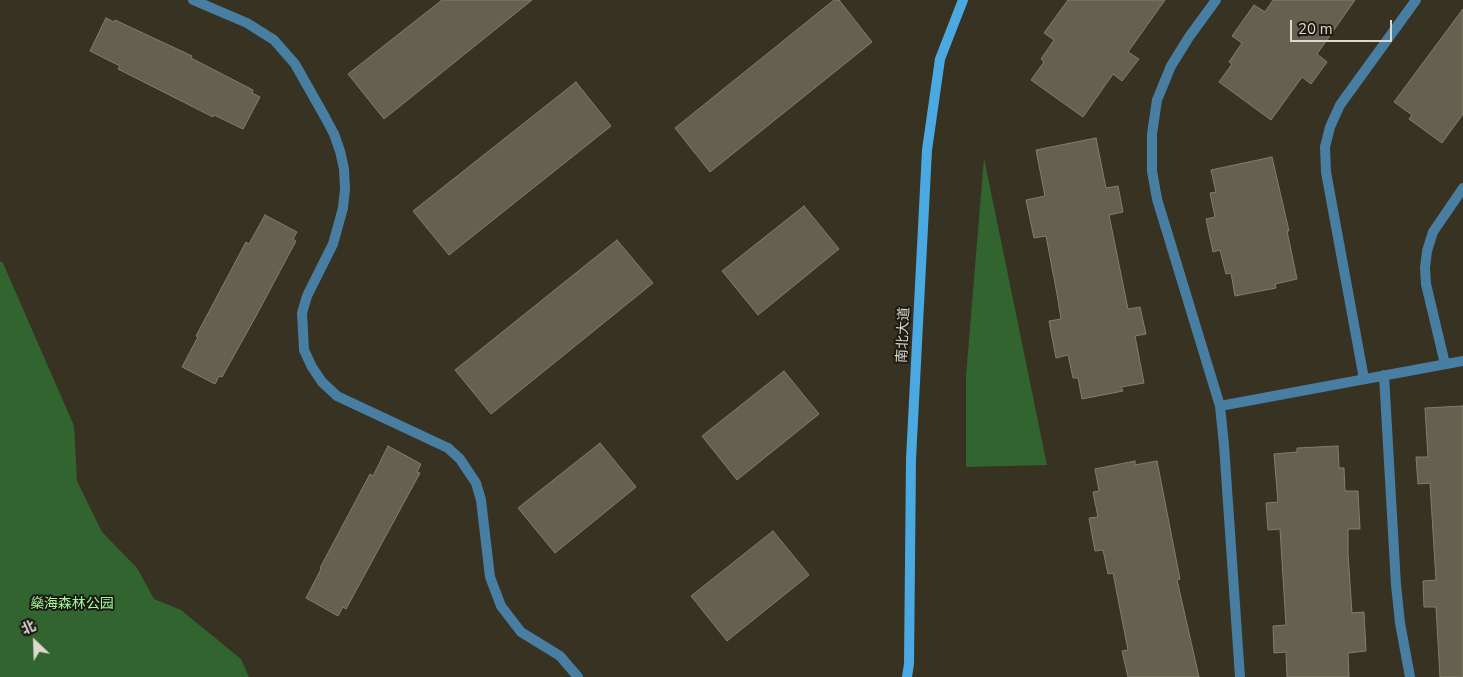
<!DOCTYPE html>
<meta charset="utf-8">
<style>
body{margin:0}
#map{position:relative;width:1463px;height:677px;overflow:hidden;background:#373222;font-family:"Nunito Sans","Noto Sans SC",sans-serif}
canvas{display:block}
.north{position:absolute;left:10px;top:617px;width:50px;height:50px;-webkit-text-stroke:4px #1c1a13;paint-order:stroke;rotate:336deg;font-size:14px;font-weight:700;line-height:20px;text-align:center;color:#dbd8ce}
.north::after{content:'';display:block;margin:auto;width:18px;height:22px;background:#dbd8ce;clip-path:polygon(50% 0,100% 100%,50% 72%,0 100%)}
.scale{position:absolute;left:1290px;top:20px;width:102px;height:22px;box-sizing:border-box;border:2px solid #dbd8ce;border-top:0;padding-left:6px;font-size:15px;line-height:18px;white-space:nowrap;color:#dbd8ce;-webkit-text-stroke:4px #1c1a13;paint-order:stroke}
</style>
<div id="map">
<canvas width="1463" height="677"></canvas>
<div class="north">北</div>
<div class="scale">20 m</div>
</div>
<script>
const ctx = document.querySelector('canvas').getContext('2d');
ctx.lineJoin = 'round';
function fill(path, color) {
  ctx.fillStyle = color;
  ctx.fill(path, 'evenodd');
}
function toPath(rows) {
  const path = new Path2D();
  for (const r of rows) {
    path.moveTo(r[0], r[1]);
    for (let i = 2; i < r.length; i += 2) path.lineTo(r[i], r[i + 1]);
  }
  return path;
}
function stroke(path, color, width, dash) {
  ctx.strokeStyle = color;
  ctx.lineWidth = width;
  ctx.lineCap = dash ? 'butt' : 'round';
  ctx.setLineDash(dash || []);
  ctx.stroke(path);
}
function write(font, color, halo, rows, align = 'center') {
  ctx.font = font + ' "Nunito Sans","Noto Sans SC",sans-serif';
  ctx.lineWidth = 4;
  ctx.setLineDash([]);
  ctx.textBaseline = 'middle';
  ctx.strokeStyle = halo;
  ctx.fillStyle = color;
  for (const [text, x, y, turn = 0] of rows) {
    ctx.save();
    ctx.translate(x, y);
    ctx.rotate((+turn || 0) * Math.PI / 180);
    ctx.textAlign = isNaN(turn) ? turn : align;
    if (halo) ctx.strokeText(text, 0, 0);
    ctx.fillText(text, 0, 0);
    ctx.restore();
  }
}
fill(toPath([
 [984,158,1047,465,966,467,966,376],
 [0,261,3,263,74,426,77,481,102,532,137,568,154,599,181,610,241,659,249,677,0,677]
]), '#31642f');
const building = toPath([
 [442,0,532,0,384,119,348,74,442,0],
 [834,0,839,0,872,42,710,172,675,128,834,0],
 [1068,0,1165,0,1128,52,1139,59,1122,81,1113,74,1083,117,1031,80,1044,62,1041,59,1054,40,1044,33,1068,0],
 [1273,0,1355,0,1317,54,1327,62,1311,84,1302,77,1271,120,1219,82,1232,64,1229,62,1242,43,1232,36,1254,5,1265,12,1273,0],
 [1463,9,1463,114,1442,143,1409,119,1412,115,1394,102,1463,9],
 [106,18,114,22,115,20,192,56,191,58,253,90,252,93,260,97,243,129,214,115,213,117,118,69,120,66,90,51,106,18],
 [576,82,611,126,449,255,413,211,576,82],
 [1096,138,1106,188,1118,186,1123,212,1109,215,1128,309,1140,307,1146,334,1135,336,1144,383,1121,387,1123,391,1082,399,1078,378,1073,378,1068,355,1056,358,1049,321,1061,319,1057,294,1046,236,1034,238,1026,200,1045,196,1036,150,1096,138],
 [1272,157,1289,231,1287,231,1297,279,1275,284,1276,288,1235,296,1231,273,1226,274,1220,250,1213,252,1206,219,1215,217,1210,193,1216,192,1211,170,1272,157],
 [804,206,839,249,758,315,722,271,804,206],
 [265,215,297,232,293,239,296,241,256,316,222,377,219,376,215,384,182,367,198,337,196,336,246,242,249,244,265,215],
 [617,240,653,283,491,414,455,370,617,240],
 [784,371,819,414,737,480,702,436,784,371],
 [1463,406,1463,677,1440,677,1436,607,1424,607,1423,581,1436,580,1430,483,1418,484,1416,457,1428,457,1425,408,1463,406],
 [600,443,636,487,555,553,518,508,600,443],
 [388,446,421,464,417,472,420,473,346,609,343,607,338,616,306,598,321,569,320,568,370,474,373,476,388,446],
 [1338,446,1339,468,1344,468,1345,491,1358,491,1360,529,1348,529,1348,553,1352,613,1364,612,1366,651,1348,653,1349,677,1287,677,1286,652,1274,653,1273,626,1286,625,1280,529,1268,530,1266,503,1278,502,1274,454,1297,452,1297,448,1338,446],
 [1135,461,1135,465,1157,461,1180,579,1177,580,1199,677,1128,677,1122,651,1128,650,1113,573,1108,574,1103,550,1095,551,1089,518,1098,517,1093,492,1099,491,1095,469,1135,461],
 [773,531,809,575,727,641,691,596,773,531]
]);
fill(building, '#65604f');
stroke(building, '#837e6c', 1);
stroke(toPath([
 [193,0,247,23,274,40,295,64,325,117,334,134,340,151,344,169,345,189,343,208,333,244,307,296,302,313,304,350,312,367,322,382,337,396,433,441,448,448,460,459,476,483,481,500,490,577,501,606,521,632,560,656,578,677],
 [1216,0,1189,37,1171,66,1157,100,1152,134,1152,171,1157,199,1220,406,1224,445,1240,677],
 [1445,364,1426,284,1425,268,1427,251,1433,232,1463,188],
 [1384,375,1396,585,1400,623,1410,677],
 [1364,379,1326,172,1325,147,1330,127,1340,105,1416,0],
 [1220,406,1463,361]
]), '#477ea2', 10);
stroke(toPath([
 [907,677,909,664,911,459,927,150,940,59,963,0]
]), '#4ba9e2', 10);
write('14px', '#dbd8ce', '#1c1a13', [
 ["南北大道",904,335,-87]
]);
write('14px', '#a1f89b', '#1c1a13', [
 ["燊海森林公园",72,605]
]);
</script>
